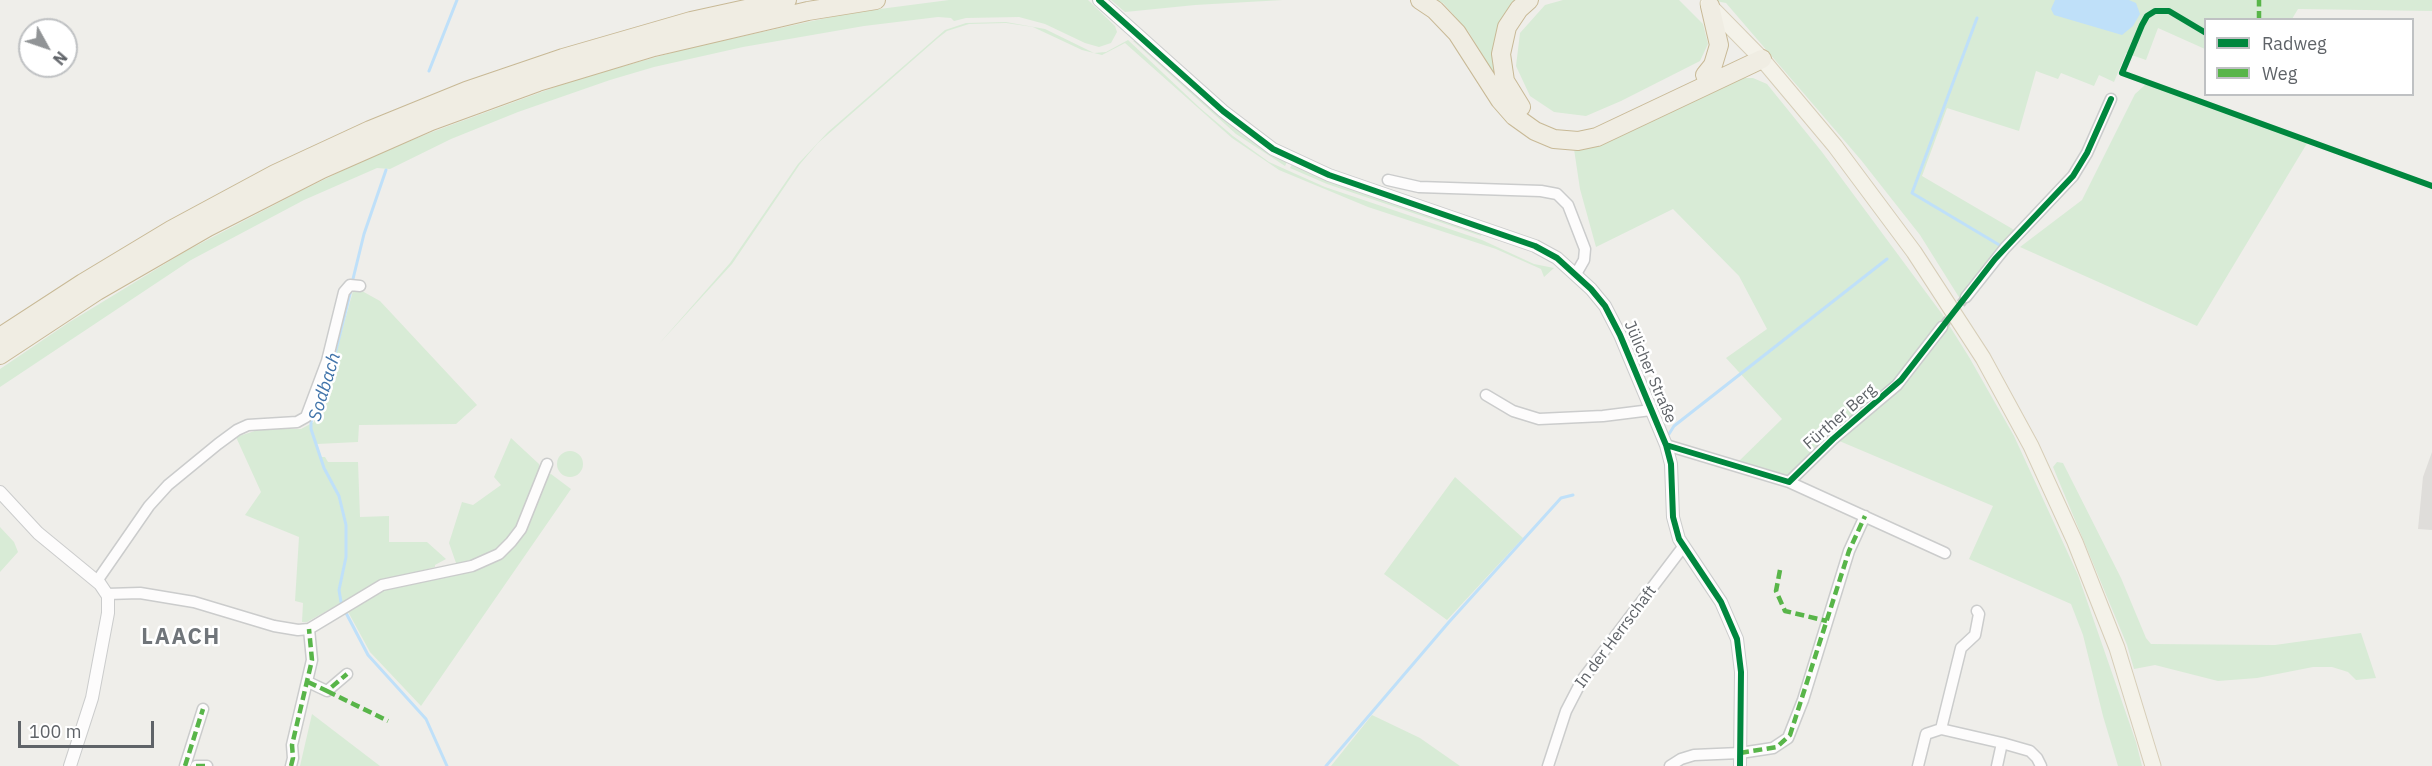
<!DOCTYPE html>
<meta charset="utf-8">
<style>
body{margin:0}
#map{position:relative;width:2432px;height:766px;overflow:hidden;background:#efeeea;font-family:"IBM Plex Sans",sans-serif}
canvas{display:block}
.legend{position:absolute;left:2204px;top:18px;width:210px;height:78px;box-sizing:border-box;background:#fff;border:2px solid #bfc1c3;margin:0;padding:8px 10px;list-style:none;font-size:18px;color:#5f6368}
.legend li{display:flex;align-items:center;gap:12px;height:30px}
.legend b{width:30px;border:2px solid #bfc1c3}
.north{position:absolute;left:18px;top:18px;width:60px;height:60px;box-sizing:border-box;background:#fff;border:2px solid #bfc1c3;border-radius:50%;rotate:130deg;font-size:16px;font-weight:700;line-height:24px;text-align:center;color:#5f6368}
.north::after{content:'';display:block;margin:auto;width:21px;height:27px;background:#919496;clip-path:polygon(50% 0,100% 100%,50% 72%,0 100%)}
.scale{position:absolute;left:18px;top:721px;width:136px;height:27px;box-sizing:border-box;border:3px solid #5f6368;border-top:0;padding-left:8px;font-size:18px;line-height:21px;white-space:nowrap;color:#5f6368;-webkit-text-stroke:4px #fff;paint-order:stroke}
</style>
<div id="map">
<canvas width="2432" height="766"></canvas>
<ul class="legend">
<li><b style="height:8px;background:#00873e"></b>Radweg</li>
<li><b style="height:8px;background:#58b549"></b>Weg</li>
</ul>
<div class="north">N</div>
<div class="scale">100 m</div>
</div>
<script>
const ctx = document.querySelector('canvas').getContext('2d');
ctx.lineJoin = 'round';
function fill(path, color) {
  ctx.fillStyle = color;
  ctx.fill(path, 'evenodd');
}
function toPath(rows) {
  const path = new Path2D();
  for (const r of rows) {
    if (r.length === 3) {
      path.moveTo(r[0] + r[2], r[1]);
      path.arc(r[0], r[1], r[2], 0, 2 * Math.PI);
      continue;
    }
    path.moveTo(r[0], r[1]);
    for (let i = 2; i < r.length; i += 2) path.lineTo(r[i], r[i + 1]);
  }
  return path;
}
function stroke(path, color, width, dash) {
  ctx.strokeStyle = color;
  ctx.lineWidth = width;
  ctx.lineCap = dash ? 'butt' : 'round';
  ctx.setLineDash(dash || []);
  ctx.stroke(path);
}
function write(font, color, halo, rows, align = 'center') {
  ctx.font = font + ' "IBM Plex Sans",sans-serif';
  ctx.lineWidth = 5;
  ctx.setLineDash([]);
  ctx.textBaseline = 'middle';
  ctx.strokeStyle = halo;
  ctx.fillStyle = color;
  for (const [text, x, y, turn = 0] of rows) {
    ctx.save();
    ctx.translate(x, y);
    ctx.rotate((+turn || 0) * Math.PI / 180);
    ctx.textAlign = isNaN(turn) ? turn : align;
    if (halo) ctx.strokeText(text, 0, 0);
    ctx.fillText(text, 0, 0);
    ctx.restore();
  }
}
fill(toPath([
 [2432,452,2432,530,2418,529,2423,477]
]), '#dfddda');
fill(toPath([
 [949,0,1088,0,1115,26,1117,32,1111,43,1099,47,1085,43,1045,24,1019,17,966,18,954,21,951,18,938,17,864,26,743,47,654,67,610,80,518,112,451,139,390,169,377,168,304,200,191,260,0,387,0,369,68,323,186,251,301,191,368,158,432,132,577,79,689,48,849,13],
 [1111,0,1283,0,1195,5,1125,12],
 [1437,0,1519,0,1495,75,1468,31,1443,3],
 [1563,0,1679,0,1703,24,1708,44,1700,61,1621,101,1586,116,1554,112,1530,96,1516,66,1520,33,1545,5],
 [1711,0,2432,0,2432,11,2298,9,2292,19,2206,20,2205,49,2158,28,2146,60,2126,53,2114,82,2099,75,2094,86,2061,73,2058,79,2036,71,2019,131,1947,108,1922,176,2016,231,1968,284,1962,302,1920,235,1861,160,1726,3],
 [1006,22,1045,29,1094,53,1106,52,1128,40,1200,108,1233,136,1269,162,1325,187,1482,240,1534,264,1554,268,1544,277,1541,269,1496,249,1368,207,1279,170,1232,138,1125,43,1102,55,1082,50,1033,27,1006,23,969,24,947,31,938,38,818,143,800,164,732,264,658,345,730,263,798,164,828,132,945,30,966,23],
 [1133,41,1138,41,1287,162,1285,166,1236,134],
 [1742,78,1753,78,1767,84,1822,152,1942,314,1969,357,2014,436,2078,575,2136,742,2142,766,2118,766,2103,716,2083,635,2071,604,1969,559,1993,506,1837,440,1901,389,1941,339,1935,330,1903,374,1786,478,1737,463,1782,419,1726,358,1767,329,1739,276,1673,209,1596,247,1580,189,1574,149],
 [2145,85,2154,85,2309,140,2197,326,2020,247,2082,200,2135,94],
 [1292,164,1482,232,1481,236,1327,184,1290,168],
 [353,291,362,291,380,301,477,405,456,424,359,425,358,442,317,444,321,457,325,457,328,462,358,462,360,517,389,516,389,542,427,542,446,559,435,565,435,567,377,583,307,622,302,622,303,603,295,601,299,537,245,515,261,492,236,437,264,428,301,429,314,422,326,389],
 [511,438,539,464,539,470,514,534,499,550,462,565,456,563,449,543,462,502,473,505,501,485,494,477],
 [570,464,13],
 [2057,462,2063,463,2121,578,2146,638,2151,644,2275,645,2361,633,2376,678,2356,680,2348,672,2332,667,2313,667,2257,678,2218,681,2155,665,2134,669,2127,645,2053,467],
 [551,474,571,489,421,706,370,652,346,608,365,596,507,550,548,475],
 [1455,477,1523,538,1447,620,1384,574],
 [0,527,14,542,18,552,0,572],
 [312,714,380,766,300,766],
 [1372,715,1420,738,1460,766,1331,766]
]), '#d8ebd6');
fill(toPath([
 [2055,0,2129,0,2136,3,2140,14,2133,26,2122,35,2054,15,2051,9]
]), '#bfe0f9');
stroke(toPath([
 [1977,18,1912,193,2001,246],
 [429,71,457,0],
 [352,283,364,234,386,170],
 [1669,434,1674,426,1887,259],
 [341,602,339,590,346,557,346,525,339,496,324,468,311,429,311,422,334,358,351,290],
 [345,611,368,655,426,719,447,766],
 [1326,766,1449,622,1561,498,1573,495]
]), '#bfe0f9', 3);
stroke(toPath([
 [1942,327,1966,297]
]), '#cbcbca', 10, [10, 5]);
const minor = toPath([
 [1388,180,1419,187,1541,191,1557,194,1568,205,1585,249,1584,260,1576,274],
 [1966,297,2005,248,2073,176,2087,153,2111,99],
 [1486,395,1513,411,1539,419,1603,416,1651,410],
 [1666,445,1789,482,1833,439,1897,385,1942,327],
 [1789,482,1945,553],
 [97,581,149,506,168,485,218,444,237,430,248,425,297,422,306,417,327,361,344,292,350,285,360,286],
 [107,594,140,593,194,602,274,626,298,630,309,629,382,585,472,566,499,554,511,542,521,529,547,464],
 [1977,611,1979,614,1975,635,1961,648,1941,729,2002,743,1997,766],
 [308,682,327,691,347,674],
 [2002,743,2030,751,2037,758,2041,766],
 [185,766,203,709],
 [196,766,207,766],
 [291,766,293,758,292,745,312,660,309,629],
 [1548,766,1566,711,1582,680,1683,547],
 [1670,766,1681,759,1694,755,1740,753,1773,748,1788,738,1803,700,1849,551,1865,516],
 [1918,766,1926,734,1941,729]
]);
const tertiary = toPath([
 [1099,0,1223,111,1273,149,1329,175,1535,246,1557,258,1591,289,1605,306,1620,335,1666,445,1671,464,1673,517,1679,539,1721,602,1737,639,1741,672,1740,766],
 [0,492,38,533,100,584,108,596,108,613,92,698,70,766]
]);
const primary = toPath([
 [1708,4,1762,59,1835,146,1914,252,1983,358,2031,446,2075,542,2117,648,2153,766]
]);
const motorway = toPath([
 [1420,0,1435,10,1457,33,1500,100,1514,116,1535,131,1554,139,1578,141,1597,137,1762,59],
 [1705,75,1713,65,1719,45,1710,6],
 [1521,107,1505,81,1501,54,1507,27,1519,9,1529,0],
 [0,337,83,283,171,230,275,174,370,130,466,91,563,58,691,21,787,0],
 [0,355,97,291,208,227,322,169,431,121,538,82,654,47,808,11,876,0]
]);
stroke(minor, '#cbcccc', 13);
stroke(tertiary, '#cbcccc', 14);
stroke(primary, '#d7ceb8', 17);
stroke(motorway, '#c8b996', 20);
stroke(minor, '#fdfcfc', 10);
stroke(tertiary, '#fdfcfc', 12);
stroke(primary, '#f4f2e9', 15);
stroke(motorway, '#f0ede3', 18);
stroke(toPath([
 [2259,20,2259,0],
 [1780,570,1776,591,1785,611,1827,621],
 [308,682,327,691,347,674],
 [327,691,388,721],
 [1740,753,1777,747,1790,735,1849,551,1865,516],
 [185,766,203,709],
 [196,766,207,766],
 [291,766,293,758,292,745,312,660,309,629]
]), '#58b549', 4.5, [9, 4.5]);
stroke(toPath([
 [1099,0,1223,111,1273,149,1329,175,1535,246,1557,258,1591,289,1605,306,1620,335,1666,445,1671,464,1673,517,1679,539,1721,602,1737,639,1741,672,1740,766],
 [2206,33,2169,11,2155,11,2147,16,2142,25,2122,73,2432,186],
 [1666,445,1789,482,1833,439,1901,380,1995,259,2073,176,2087,153,2111,99]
]), '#00873e', 6);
write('16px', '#5f6368', '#fff', [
 ["Jülicher Straße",1650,372,67],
 ["Fürther Berg",1840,417,-41],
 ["In der Herrschaft",1616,637,-53]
]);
write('italic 18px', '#4174aa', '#fff', [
 ["Sodbach",325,387,-73]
]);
ctx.letterSpacing = '1.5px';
write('bold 22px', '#70757a', '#fff', [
 ["LAACH",181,638]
]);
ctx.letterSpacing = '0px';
</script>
